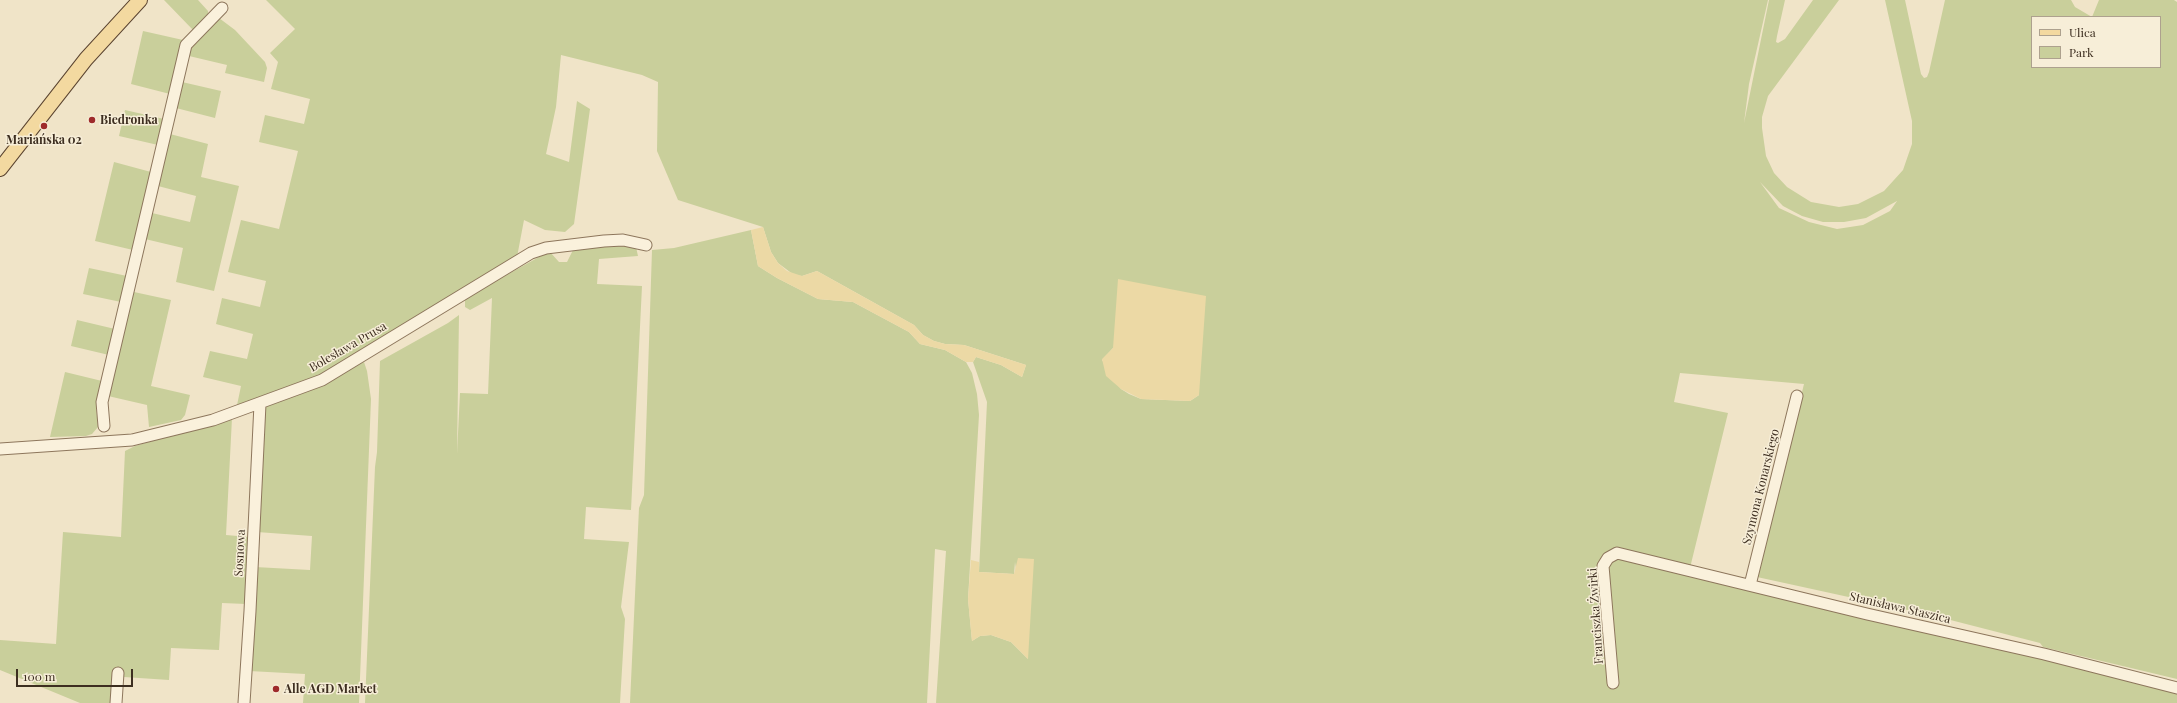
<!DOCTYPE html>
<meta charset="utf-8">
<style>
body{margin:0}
#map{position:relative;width:2177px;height:703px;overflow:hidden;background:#f0e4c8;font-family:"Playfair Display",serif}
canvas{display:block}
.legend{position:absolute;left:2031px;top:16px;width:130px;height:52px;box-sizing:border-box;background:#f7eed8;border:1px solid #ada18e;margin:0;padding:5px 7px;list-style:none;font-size:12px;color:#3d2e20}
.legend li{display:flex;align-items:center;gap:8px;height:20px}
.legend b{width:20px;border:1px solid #ada18e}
.scale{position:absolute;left:16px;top:669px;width:117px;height:18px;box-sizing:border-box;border:2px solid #3d2e20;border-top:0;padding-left:5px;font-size:12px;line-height:14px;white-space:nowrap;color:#3d2e20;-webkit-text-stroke:3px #f7eed8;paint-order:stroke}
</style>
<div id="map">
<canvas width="2177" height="703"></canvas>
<ul class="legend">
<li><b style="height:5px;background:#f3d9a0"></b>Ulica</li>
<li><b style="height:11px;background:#c9cf9b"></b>Park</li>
</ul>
<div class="scale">100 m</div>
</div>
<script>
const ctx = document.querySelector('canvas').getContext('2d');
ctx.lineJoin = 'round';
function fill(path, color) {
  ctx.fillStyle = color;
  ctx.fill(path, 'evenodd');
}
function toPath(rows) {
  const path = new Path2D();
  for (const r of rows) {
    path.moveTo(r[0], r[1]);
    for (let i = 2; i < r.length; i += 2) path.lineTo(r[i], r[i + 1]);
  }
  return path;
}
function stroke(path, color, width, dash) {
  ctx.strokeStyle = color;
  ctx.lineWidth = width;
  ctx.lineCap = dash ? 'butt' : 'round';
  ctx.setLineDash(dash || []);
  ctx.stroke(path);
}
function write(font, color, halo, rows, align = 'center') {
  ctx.font = font + ' "Playfair Display",serif';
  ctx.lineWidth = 3;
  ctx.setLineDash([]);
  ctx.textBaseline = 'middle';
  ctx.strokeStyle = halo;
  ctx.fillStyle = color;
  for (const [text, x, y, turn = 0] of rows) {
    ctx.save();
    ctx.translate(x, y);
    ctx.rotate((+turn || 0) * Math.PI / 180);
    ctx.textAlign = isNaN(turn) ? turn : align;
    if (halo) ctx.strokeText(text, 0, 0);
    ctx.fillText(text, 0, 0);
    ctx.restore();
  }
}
fill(toPath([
 [164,0,198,0,208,11,208,15,193,30],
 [266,0,1768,0,1749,84,1744,123,1769,0,1785,0,1777,36,1776,42,1778,43,1785,39,1813,0,1839,0,1768,96,1762,117,1762,128,1766,156,1774,173,1787,187,1811,202,1839,207,1858,204,1884,191,1903,170,1912,144,1912,121,1885,0,1905,0,1921,74,1924,78,1927,77,1929,72,1945,0,2071,0,2075,7,2092,17,2032,17,2032,67,2160,67,2160,17,2092,17,2099,0,2174,0,2177,2,2177,679,2043,647,2040,643,1931,615,1757,577,1804,384,1680,373,1674,402,1728,413,1688,576,2177,690,2177,703,936,703,946,551,935,549,927,703,630,703,639,508,644,495,652,250,674,248,751,230,758,266,777,278,818,299,853,302,909,332,920,344,945,350,966,362,972,373,977,394,979,415,968,599,972,641,980,636,991,635,1011,642,1028,659,1015,562,1014,574,979,572,987,402,973,362,976,357,1001,365,1022,377,1026,365,964,345,945,344,934,341,923,335,914,325,817,271,802,276,794,275,778,263,771,252,763,227,678,200,657,151,658,82,642,75,561,55,556,107,546,154,569,162,577,101,590,109,574,224,565,232,545,230,524,220,517,257,324,374,236,410,241,386,203,377,210,351,247,359,253,334,216,324,222,298,260,307,266,281,228,272,241,220,279,229,298,151,259,142,265,115,304,124,310,99,271,89,278,62,270,53,295,29],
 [1760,182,1783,206,1802,216,1823,222,1844,222,1866,218,1897,201,1890,211,1863,225,1837,229,1809,222,1779,208],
 [1113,348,1199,395,1190,401,1141,399,1129,394,1121,389,1102,360],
 [219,18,235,30,265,62,267,68,264,82,225,73,227,65,189,56,191,46],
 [143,31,183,40,170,94,131,84],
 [182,82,221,91,215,118,176,108],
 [125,110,164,119,158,145,119,136],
 [170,134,208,144,201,177,239,186,214,291,176,282,183,248,145,239,152,213,190,222,196,196,158,186],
 [114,162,151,172,133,250,95,241],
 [625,245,636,247,638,256,599,259,597,284,642,286,631,510,586,507,584,539,629,542,621,607,625,619,620,703,365,703,375,467,377,452,380,361,448,323,459,315,457,454,460,393,488,394,492,298,470,310,465,307,465,298,548,252,550,252,559,262,567,262,574,248],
 [89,268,127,276,121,302,83,294],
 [134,292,171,300,151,386,190,395,185,415,181,420,149,427,147,405,108,396],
 [77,320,115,329,109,355,71,346],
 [364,362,367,371,371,399,359,703,303,703,305,674,249,671,255,567,310,570,312,536,257,532,263,407,320,384],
 [65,372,102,381,96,407,98,427,92,434,86,436,50,437],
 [232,418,226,535,249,537,246,604,222,603,219,650,171,648,169,680,124,677,113,680,112,703,80,703,0,670,0,640,56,644,63,532,121,537,125,451,135,446]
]), '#c9cf9b');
fill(toPath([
 [763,227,771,252,778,263,787,271,802,276,817,271,914,325,923,335,934,341,945,344,964,345,1026,365,1022,377,1001,365,976,357,973,362,966,362,945,350,920,344,909,332,853,302,818,299,777,278,758,266,751,230],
 [1118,279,1206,296,1199,395,1190,401,1141,399,1121,389,1106,376,1102,359,1113,348],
 [1018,558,1034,559,1028,659,1011,642,991,635,980,636,972,641,968,599,971,560,979,562,979,572,1014,574]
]), '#ecd9a5');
const minor = toPath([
 [104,426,102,402,186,45,222,8],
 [0,449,132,440,213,420,322,380,531,253,546,248,604,241,623,240,646,245],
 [1750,585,1797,396],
 [1613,683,1603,566,1608,558,1617,553,1867,614,2044,654,2177,688],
 [116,703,118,673],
 [244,703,250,611,260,404]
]);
const major = toPath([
 [0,169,86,59,140,0]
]);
stroke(minor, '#8d765c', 13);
stroke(major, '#5b4430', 16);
stroke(minor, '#faf1dc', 11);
stroke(major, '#f3d9a0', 14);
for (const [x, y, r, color] of [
 [92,120,4,"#9e2a2b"],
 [44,126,4,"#9e2a2b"],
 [276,689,4,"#9e2a2b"]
]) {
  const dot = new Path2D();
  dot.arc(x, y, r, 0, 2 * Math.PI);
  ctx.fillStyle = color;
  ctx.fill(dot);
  stroke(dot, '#f7eed8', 1.5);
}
write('bold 12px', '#3d2e20', '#f7eed8', [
 ["Biedronka",100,120],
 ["Mariańska 02",44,140,"center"],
 ["Alle AGD Market",284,689]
], 'left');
write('12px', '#3d2e20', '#f7eed8', [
 ["Bolesława Prusa",348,347,-30],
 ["Szymona Konarskiego",1761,487,-76],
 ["Sosnowa",240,553,-87],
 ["Stanisława Staszica",1900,608,13],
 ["Franciszka Żwirki",1596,616,-94]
]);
</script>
